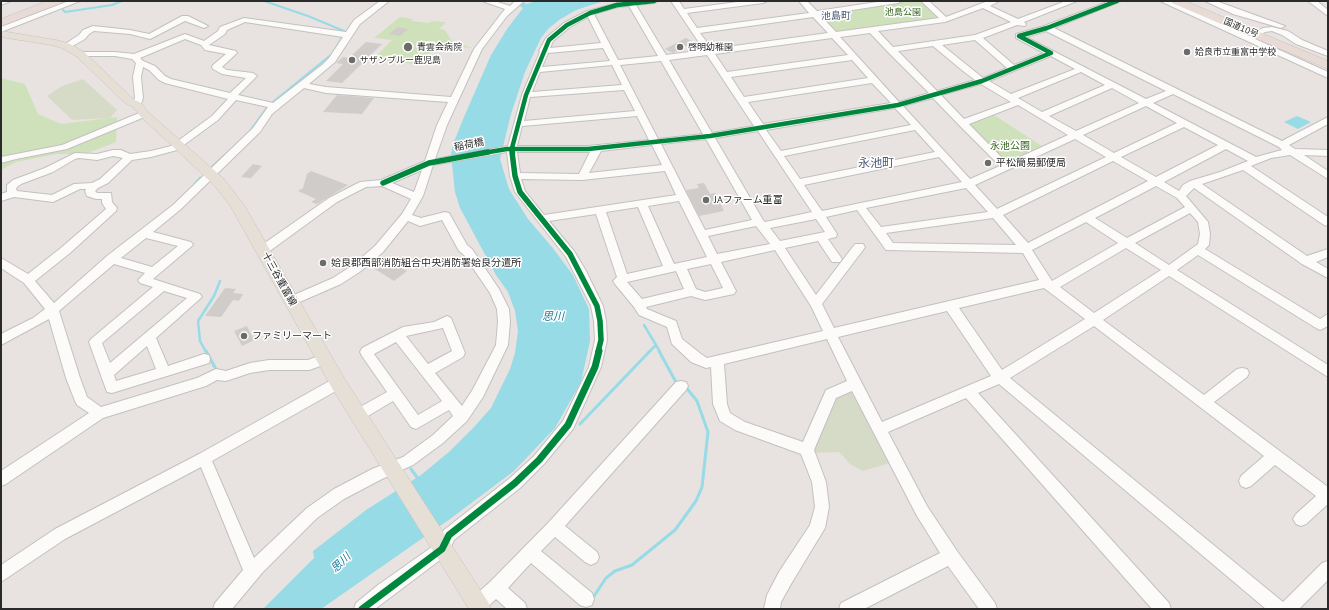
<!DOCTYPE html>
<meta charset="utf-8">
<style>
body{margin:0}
#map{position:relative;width:1329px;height:610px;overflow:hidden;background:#e8e3e0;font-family:"PT Sans",sans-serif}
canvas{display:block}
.frame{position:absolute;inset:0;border:2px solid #2a2a2a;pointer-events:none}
</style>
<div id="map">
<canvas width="1329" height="610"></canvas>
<div class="frame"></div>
</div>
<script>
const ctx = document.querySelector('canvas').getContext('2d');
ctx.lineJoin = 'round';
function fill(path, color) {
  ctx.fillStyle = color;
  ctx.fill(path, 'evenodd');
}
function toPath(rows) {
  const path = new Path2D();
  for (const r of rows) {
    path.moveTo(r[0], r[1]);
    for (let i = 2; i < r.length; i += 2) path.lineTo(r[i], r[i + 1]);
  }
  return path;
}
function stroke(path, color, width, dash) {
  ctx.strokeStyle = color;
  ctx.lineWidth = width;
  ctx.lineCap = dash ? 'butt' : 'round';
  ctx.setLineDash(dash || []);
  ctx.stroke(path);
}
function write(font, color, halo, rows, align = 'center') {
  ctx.font = font + ' "PT Sans","Noto Sans JP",sans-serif';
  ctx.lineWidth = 3;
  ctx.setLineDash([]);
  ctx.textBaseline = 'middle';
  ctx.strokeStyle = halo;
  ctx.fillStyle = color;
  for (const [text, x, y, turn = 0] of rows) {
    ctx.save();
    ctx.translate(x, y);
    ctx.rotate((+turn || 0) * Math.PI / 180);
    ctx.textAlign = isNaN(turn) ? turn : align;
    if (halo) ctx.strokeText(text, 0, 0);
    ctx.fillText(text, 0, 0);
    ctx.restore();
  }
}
fill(toPath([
 [907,1,922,1,940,18,836,33,819,15],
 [400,17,413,19,412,21,429,23,432,21,446,22,439,29,445,30,452,41,472,48,449,46,452,42,449,42,442,48,436,48,415,64,373,59,392,40,374,38],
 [1,78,25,84,38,114,61,124,117,117,116,142,85,154,57,154,16,162,1,170],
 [991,113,1045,148,1006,167,962,123]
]), '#cfe1ba');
fill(toPath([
 [83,79,117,110,110,118,72,120,47,96,62,86],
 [854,388,890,463,863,471,850,464,839,452,813,453,813,447,835,396]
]), '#d6dbc8');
fill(toPath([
 [536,1,604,1,576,10,559,20,548,29,541,38,525,72,511,114,500,159,509,189,528,219,552,247,573,275,589,309,590,341,581,382,555,428,514,471,450,519,321,609,263,609,314,558,313,551,366,510,421,475,450,451,474,427,491,408,510,369,515,353,518,331,515,311,508,292,496,275,460,208,455,192,451,155,453,144,464,117,491,55,507,29,523,8,518,5,522,2,527,4],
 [1297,116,1311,122,1298,129,1284,122]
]), '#97dbe6');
stroke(toPath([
 [63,10,65,12,112,5,122,1],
 [250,131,268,106,332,54,343,36,344,31,308,16,264,1]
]), '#97dbe6', 2);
stroke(toPath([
 [212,167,225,155],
 [193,186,200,178],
 [644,325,656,345],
 [206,352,200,341,198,321,214,296,220,281],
 [649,352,656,345,660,352]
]), '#97dbe6', 2.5);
stroke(toPath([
 [206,351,217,371],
 [659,351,677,384],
 [580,424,650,351],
 [411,469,419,480],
 [592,599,606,578,615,571,632,565,675,530,696,501,702,487,708,432,697,401,685,386]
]), '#97dbe6', 3);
fill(toPath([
 [398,27,408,29,400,36,389,34],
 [686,38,693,42,673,53,665,49],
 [366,42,382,44,342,83,326,81,343,64,336,63,343,57,349,58],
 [337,95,374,98,362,114,323,112],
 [253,164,262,166,251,178,241,177],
 [311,171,348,185,317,204,311,202,316,199,298,191,303,188,307,174],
 [704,183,710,194,715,193,724,211,699,216,686,190,699,188,697,184],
 [381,257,407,271,394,281,370,266],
 [225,288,236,289,233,293,243,294,239,301,233,300,221,317,205,316],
 [247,326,254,340,242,346,234,331]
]), '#cfccc9');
const minor = toPath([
 [1,1,11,1,1,5,1,1],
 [69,1,80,1,1,32,1,27,69,1],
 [380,1,389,1,360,24,335,62,309,84,326,87,451,97,474,49,505,9,482,1,494,1,510,6,515,1,524,1,507,16,482,49,447,125,435,159,508,146,522,95,540,52,539,51,546,38,564,23,587,11,626,1,658,1,654,3,636,5,666,55,704,50,671,1,679,1,684,9,745,1,767,1,763,3,687,13,697,28,809,13,799,1,807,1,817,11,884,1,902,1,898,3,820,15,836,32,939,18,921,1,929,1,946,17,988,1,999,1,990,6,1018,19,1066,1,1077,1,1024,22,1026,24,1025,26,1017,25,983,38,1014,65,1044,53,1016,38,1016,34,1044,26,1110,1,1121,1,1054,28,1282,141,1328,117,1328,124,1289,145,1295,149,1328,150,1328,156,1304,155,1328,171,1328,179,1290,155,1271,158,1251,166,1328,217,1328,226,1324,225,1243,170,1202,184,1307,256,1328,249,1328,257,1316,262,1328,269,1328,278,1302,264,1194,188,1186,196,1208,222,1210,234,1209,245,1205,249,1320,319,1328,314,1328,326,1320,330,1316,328,1198,255,1177,270,1328,365,1328,377,1169,276,1103,320,1204,395,1237,369,1242,368,1247,369,1249,373,1247,377,1214,402,1328,487,1328,504,1306,524,1301,526,1296,524,1293,519,1296,514,1316,496,1275,465,1251,486,1246,488,1241,486,1239,481,1241,476,1264,456,1094,326,1010,378,1283,602,1322,563,1328,561,1328,580,1299,609,1266,609,999,384,978,393,1169,603,1171,609,1152,609,966,398,888,432,927,506,957,551,995,603,997,609,979,609,948,566,864,609,839,609,841,603,940,553,917,516,852,391,836,398,814,450,826,482,829,507,825,528,791,584,781,602,780,609,764,609,767,595,779,572,810,525,815,507,812,482,801,454,735,430,720,421,713,404,711,367,706,368,691,362,672,344,667,327,639,315,634,307,615,284,613,281,617,277,596,214,549,221,574,251,586,271,603,306,606,321,607,340,601,367,573,429,544,464,520,488,454,540,448,554,375,609,354,609,356,603,378,585,436,544,444,530,510,478,534,456,563,421,589,367,595,340,594,321,591,306,566,257,515,192,510,176,507,152,433,165,423,196,412,215,421,218,445,212,449,213,467,245,472,249,499,289,509,309,510,322,508,345,483,397,467,421,443,443,413,465,382,479,344,499,317,518,262,573,232,609,213,609,215,603,243,570,201,467,65,539,1,582,1,565,55,529,199,454,333,379,338,378,343,379,345,383,343,387,212,461,254,558,307,508,334,489,372,469,403,457,433,435,453,416,449,410,416,429,411,427,393,401,363,419,358,421,353,419,351,415,353,411,387,392,362,356,360,352,362,348,403,327,434,322,447,316,451,318,465,353,463,357,435,373,462,406,473,389,496,345,498,322,497,309,490,293,464,255,459,251,442,220,420,226,408,221,383,252,361,271,341,284,295,304,291,305,287,304,285,301,287,298,333,278,353,265,375,246,402,214,411,199,382,186,366,187,337,202,267,253,259,253,257,250,259,247,329,198,360,182,381,180,425,161,437,125,448,102,326,93,304,88,272,114,260,132,181,209,153,232,191,242,193,245,153,279,200,294,202,297,156,338,168,366,204,354,209,355,210,359,209,363,112,393,107,392,89,342,91,339,153,287,140,283,138,280,145,273,114,264,59,311,80,378,87,397,101,407,197,378,216,369,226,371,250,363,269,360,308,360,324,354,329,355,330,359,329,363,309,370,269,370,250,373,226,381,217,380,206,386,103,418,6,484,1,486,1,471,89,413,77,405,75,401,66,378,49,319,1,345,1,334,33,318,45,309,24,283,1,268,1,258,28,274,62,247,106,209,102,203,102,199,96,199,87,196,85,191,86,189,80,189,53,202,14,197,1,201,1,194,7,192,7,185,13,180,45,168,75,153,97,154,113,150,121,150,130,154,151,151,171,146,212,116,228,99,165,83,159,80,149,70,143,67,141,77,143,98,140,107,134,107,132,105,135,98,133,77,136,63,132,59,115,56,77,56,76,54,77,52,115,52,134,54,185,34,204,41,218,31,220,27,244,18,346,32,354,20,380,1],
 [629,6,658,56,618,60,594,14,618,7,629,6],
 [983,8,1011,22,975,35,893,47,878,31,945,22,983,8],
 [588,17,601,43,550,48,553,41,570,27,588,17],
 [813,17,828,33,712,49,700,33,813,17],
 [245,22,343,37,329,58,322,65,273,103,238,95,257,76,253,73,227,70,222,67,237,53,236,51,209,45,225,34,227,30,245,22],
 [1046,31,1166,91,1146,99,1026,37,1046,31],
 [870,33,888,52,929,93,899,102,840,37,870,33],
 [832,38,848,55,727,72,715,54,832,38],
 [185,39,201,45,205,50,226,54,213,65,212,67,213,69,222,74,246,78,230,93,171,79,165,76,155,66,143,61,140,58,185,39],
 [975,40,1007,68,983,78,942,45,975,40],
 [933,46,963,71,975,80,937,91,898,51,933,46],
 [603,48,610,61,542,67,548,53,603,48],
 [707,55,754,126,712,133,669,60,707,55],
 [1051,56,1075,69,1011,94,989,81,1051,56],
 [852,60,868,78,744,97,731,77,852,60],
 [661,61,703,134,658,139,620,65,661,61],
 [612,65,622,85,532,92,540,72,612,65],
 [1081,72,1105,85,1042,112,1018,98,1081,72],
 [872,83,891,103,763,124,748,102,872,83],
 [981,84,1011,102,964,119,941,95,981,84],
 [1112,88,1139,103,1076,131,1049,116,1112,88],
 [624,90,635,111,524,121,530,97,624,90],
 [1173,94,1279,147,1282,150,1256,157,1153,103,1173,94],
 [933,98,959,125,1000,166,970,179,903,106,933,98],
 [236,100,268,107,253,128,173,205,107,256,54,303,35,281,70,253,116,211,117,208,112,202,111,193,97,193,95,191,98,188,108,183,132,160,151,157,177,150,218,120,236,100],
 [1018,105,1068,135,1007,163,969,124,1018,105],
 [1146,106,1177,123,1114,153,1083,135,1146,106],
 [895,108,911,125,781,151,766,130,895,108],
 [637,116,649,140,588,146,517,146,522,126,637,116],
 [1184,127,1218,145,1156,177,1121,157,1184,127],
 [915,130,935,152,800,179,784,156,915,130],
 [758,131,812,212,765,222,763,220,715,138,758,131],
 [706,139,752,220,705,230,661,144,706,139],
 [1075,139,1106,157,997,209,975,185,1075,139],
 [652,145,662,165,589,173,601,151,652,145],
 [1226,149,1248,161,1220,172,1190,181,1183,185,1179,191,1164,182,1226,149],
 [517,152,590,152,579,174,520,173,517,152],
 [113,156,123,158,100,179,92,183,74,184,52,195,17,191,16,189,17,187,21,184,53,172,75,159,79,158,97,160,113,156],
 [939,157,962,182,822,211,804,185,939,157],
 [1113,161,1148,181,1028,243,1003,215,1113,161],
 [422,170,414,192,392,183,422,170],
 [665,171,676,195,544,215,525,191,521,179,582,180,665,171],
 [1156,186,1177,198,1185,207,1127,238,1095,218,1156,186],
 [966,188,988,212,881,227,866,208,966,188],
 [679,201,707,257,674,264,648,206,679,201],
 [638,207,663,266,627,274,606,212,638,207],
 [857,210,886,250,1023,253,1039,280,834,328,822,304,863,250,865,247,863,244,855,244,816,295,785,248,818,241,832,262,840,262,842,259,828,239,836,237,837,234,826,217,857,210],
 [1190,213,1198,222,1200,234,1198,244,1169,265,1135,243,1190,213],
 [993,218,1016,245,893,243,886,233,993,218],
 [816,219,825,232,780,241,770,228,816,219],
 [1086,222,1118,243,1052,281,1032,250,1086,222],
 [756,226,770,244,717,254,708,236,756,226],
 [146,238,178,246,152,267,121,258,146,238],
 [1126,248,1161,270,1094,313,1060,287,1126,248],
 [775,250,811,306,823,331,707,358,701,354,682,339,676,321,647,309,646,307,691,296,705,300,734,294,736,291,721,262,775,250],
 [711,264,723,288,705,292,696,289,687,269,711,264],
 [676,271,684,289,642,299,627,282,676,271],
 [1044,288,1085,319,1002,370,959,308,1044,288],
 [164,291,187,298,110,363,102,343,164,291],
 [947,311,991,376,882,422,838,337,947,311],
 [443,328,452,351,428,364,406,336,443,328],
 [827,339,847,381,826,390,803,442,745,422,730,413,727,404,724,364,827,339],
 [396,342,442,401,418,415,374,354,396,342],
 [147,346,156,369,116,381,114,375,147,346],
 [1160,1,1170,1,1249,36,1263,28,1272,27,1288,31,1302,40,1328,51,1328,56,1296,44,1282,35,1272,31,1265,32,1255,39,1328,72,1328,78,1160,1],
 [1205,1,1216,1,1285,26,1281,28,1233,14,1205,1],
 [1308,1,1317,1,1328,10,1328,16,1308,1],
 [182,16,188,16,208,26,204,28,185,21,150,39,130,34,94,31,89,34,85,39,69,48,66,48,62,46,79,35,83,30,93,26,130,30,149,34,182,16],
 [144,111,149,114,147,116,67,149,16,159,1,163,1,157,62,145,144,111],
 [681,381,686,382,688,386,686,390,565,526,597,552,599,557,597,562,591,565,585,562,555,537,541,551,592,593,594,599,592,605,586,607,580,605,531,563,508,588,525,603,527,609,507,609,496,599,485,609,472,609,470,604,472,598,490,582,549,522,676,382,681,381]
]);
const major = toPath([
 [1,31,56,40,70,44,84,52,133,99,141,103,148,112,224,179,244,205,344,378,488,602,491,609,469,609,332,388,231,207,214,185,140,116,133,107,125,103,76,56,62,48,51,45,1,37,1,31]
]);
const highway = toPath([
 [47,1,62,1,61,3,1,26,1,19,47,1],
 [1171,1,1185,1,1328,61,1328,69,1172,3,1171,1]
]);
stroke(minor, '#c2c1c1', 2);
stroke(major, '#c4c2c1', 1);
stroke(highway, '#c4c2c1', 1);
fill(minor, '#fcfbfa');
fill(major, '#e5dfd5');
fill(highway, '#e8dad4');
stroke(toPath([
 [483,153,507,149,588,149,710,136,898,105,982,81,1051,53,1019,36,1047,28,1117,1],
 [513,153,512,148,526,95,549,40,567,25,590,13,617,5,654,1]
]), '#00873e', 4.5);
stroke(toPath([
 [512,152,515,176,520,192,570,254,597,306,600,321,601,340,598,352],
 [383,183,429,163,488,152]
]), '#00873e', 5.5);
stroke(toPath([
 [362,609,442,549,449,535,515,483,539,460,568,425,595,367,599,351]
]), '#00873e', 7);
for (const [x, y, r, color] of [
 [408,47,5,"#6c6b6a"],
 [680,47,4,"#6c6b6a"],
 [1187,52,4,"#6c6b6a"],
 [352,60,4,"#6c6b6a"],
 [988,163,4,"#6c6b6a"],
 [706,200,4,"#6c6b6a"],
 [323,263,4,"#6c6b6a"],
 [244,336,4,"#6c6b6a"]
]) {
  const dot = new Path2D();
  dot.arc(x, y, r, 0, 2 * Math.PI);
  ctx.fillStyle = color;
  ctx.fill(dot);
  stroke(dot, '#fff', 1.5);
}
write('9px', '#34631d', '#fff', [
 ["池島公園",903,12]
]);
write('9px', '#2a2a2a', '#fff', [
 ["国道10号",1241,28,23]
]);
write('9px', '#2a2a2a', '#fff', [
 ["青雲会病院",417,47],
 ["啓明幼稚園",688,47],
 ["姶良市立重富中学校",1195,52],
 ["サザンブルー鹿児島",360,60]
], 'left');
write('10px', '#4c5a78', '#fff', [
 ["池島町",836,16]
]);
write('10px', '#2a2a2a', '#fff', [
 ["稲荷橋",469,145,-11],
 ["十三谷重富線",279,279,61]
]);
write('10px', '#34631d', '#fff', [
 ["永池公園",1010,146]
]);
write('10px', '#2a2a2a', '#fff', [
 ["平松簡易郵便局",996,163],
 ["JAファーム重富",714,200],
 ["姶良郡西部消防組合中央消防署姶良分遣所",331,263],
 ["ファミリーマート",252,336]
], 'left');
write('italic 11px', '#137894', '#fff', [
 ["思川",553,317],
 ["思川",341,563,-44]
]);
write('12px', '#4c5a78', '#fff', [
 ["永池町",876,164]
]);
</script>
